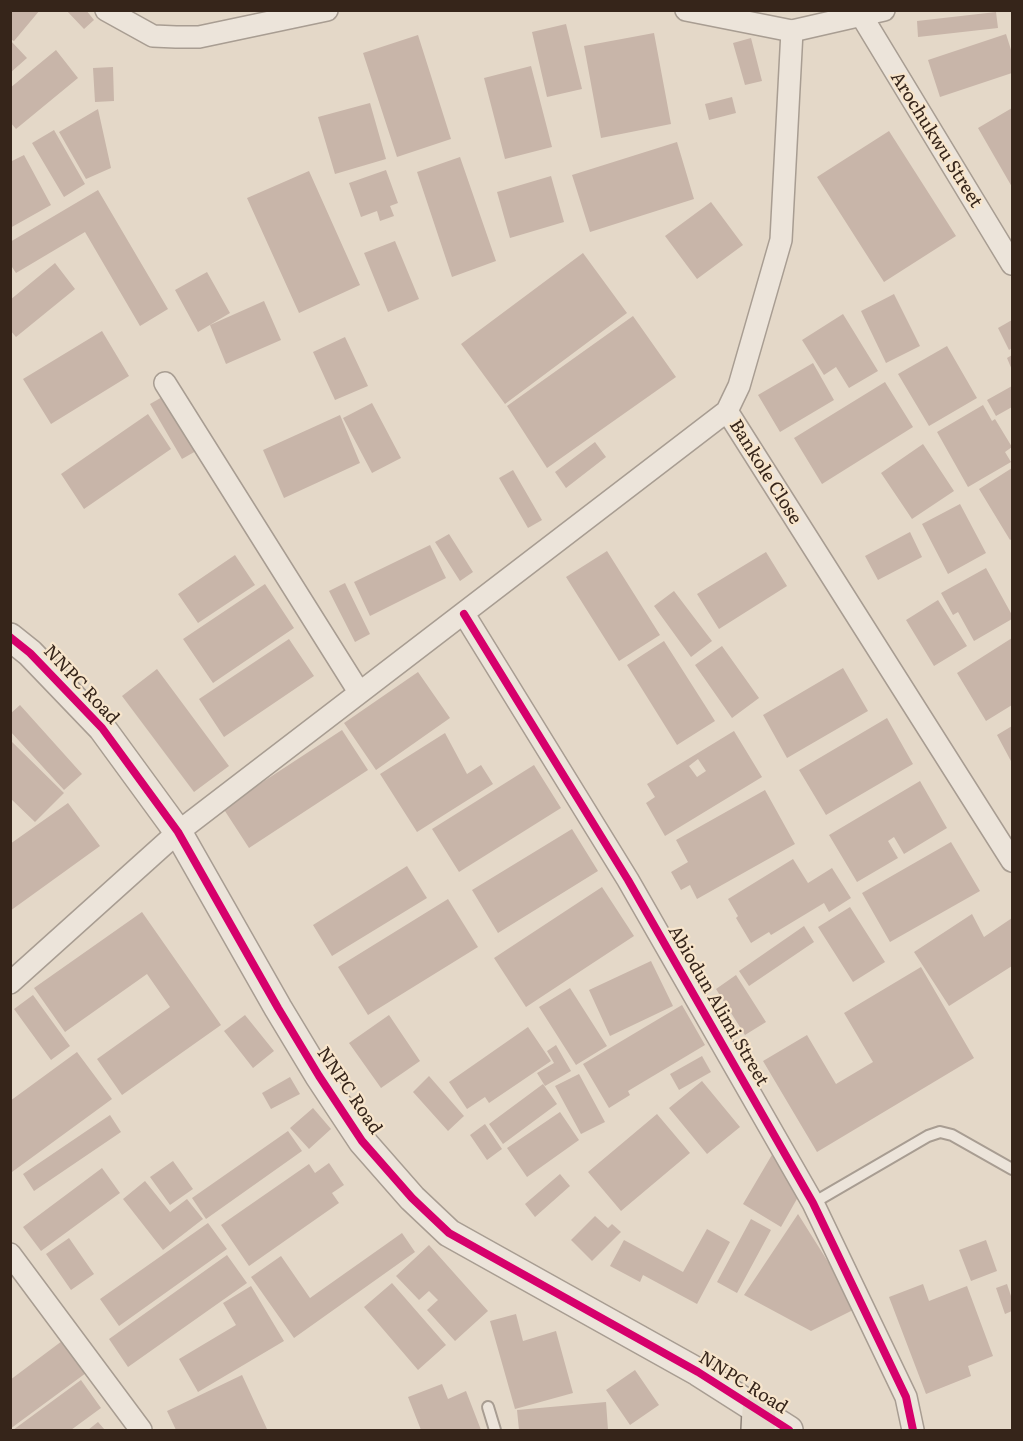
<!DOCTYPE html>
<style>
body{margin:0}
#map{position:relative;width:1023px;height:1441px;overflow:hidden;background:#e4d8c8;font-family:Literata,serif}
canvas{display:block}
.frame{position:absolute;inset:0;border:12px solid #36251a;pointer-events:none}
</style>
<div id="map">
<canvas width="1023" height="1441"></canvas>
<div class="frame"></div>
</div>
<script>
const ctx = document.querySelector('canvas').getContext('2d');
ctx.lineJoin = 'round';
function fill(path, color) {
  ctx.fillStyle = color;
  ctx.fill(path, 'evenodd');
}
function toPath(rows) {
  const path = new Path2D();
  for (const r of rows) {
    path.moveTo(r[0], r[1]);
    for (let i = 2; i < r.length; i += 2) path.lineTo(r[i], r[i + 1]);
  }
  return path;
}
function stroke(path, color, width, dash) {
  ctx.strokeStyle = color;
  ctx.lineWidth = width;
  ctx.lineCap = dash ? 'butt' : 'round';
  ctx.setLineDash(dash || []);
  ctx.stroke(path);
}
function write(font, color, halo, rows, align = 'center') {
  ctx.font = font + ' Literata,serif';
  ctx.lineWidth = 4.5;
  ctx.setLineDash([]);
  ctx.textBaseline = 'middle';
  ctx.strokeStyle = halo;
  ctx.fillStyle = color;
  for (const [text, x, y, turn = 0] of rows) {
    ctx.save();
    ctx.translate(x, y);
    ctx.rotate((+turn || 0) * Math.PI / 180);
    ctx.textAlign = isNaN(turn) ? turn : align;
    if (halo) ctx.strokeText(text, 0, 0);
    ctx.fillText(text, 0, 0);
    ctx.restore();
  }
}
fill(toPath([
 [10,10,40,10,14,41,10,39],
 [66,10,86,10,94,20,84,29],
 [996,12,998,28,918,37,917,21],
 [566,24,582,89,547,97,532,32],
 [654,33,671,124,601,138,584,46],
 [1006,34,1012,53,1012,73,940,97,928,60],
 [418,35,451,139,397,157,363,53],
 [751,38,762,81,745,85,733,43],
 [10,40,27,58,10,73],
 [56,50,78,78,16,129,10,122,10,88],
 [531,66,552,147,505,159,484,78],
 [113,67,114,101,95,102,93,68],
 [732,97,736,113,709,120,705,104],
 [370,103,386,159,335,174,318,117],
 [1012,108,1012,187,978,128],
 [98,109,111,168,86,179,59,132],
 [54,130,85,184,64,197,32,143],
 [889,131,956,236,884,282,817,177],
 [677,142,694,199,590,232,572,175],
 [24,155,51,205,10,228,10,162],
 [460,157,496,261,452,277,417,172],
 [386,170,398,203,390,206,394,216,380,221,377,211,361,217,349,183],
 [309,171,360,285,299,313,247,198],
 [551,176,564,222,510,238,497,192],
 [98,190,168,309,140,326,85,232,16,273,10,264,10,242],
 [711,202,743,245,697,279,665,236],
 [395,241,419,299,388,312,364,253],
 [583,253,627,313,505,404,461,344],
 [55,263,75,289,16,337,10,330,10,300],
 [207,272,230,313,198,332,175,290],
 [894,294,920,346,886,363,861,311],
 [264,301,281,340,226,364,210,325],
 [843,314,878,371,849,388,836,367,824,375,802,340],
 [633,316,676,377,547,468,507,406],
 [1012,320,1012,348,1009,350,998,328],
 [102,331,129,376,51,424,23,379],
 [345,337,368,386,335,400,313,352],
 [947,346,977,398,929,426,898,374],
 [1012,355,1012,370,1007,358],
 [813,363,834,400,780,432,758,395],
 [885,382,913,427,822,484,794,438],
 [1012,386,1012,407,996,416,987,400],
 [164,396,196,451,182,459,150,404],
 [372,403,401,458,372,473,343,418],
 [983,405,992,421,995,419,1012,447,1005,452,1011,462,968,487,937,432],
 [148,414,171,449,84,509,61,474],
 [340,415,360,463,284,498,263,450],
 [595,442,606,457,566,488,555,472],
 [923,444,954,491,912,519,881,473],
 [1012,468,1012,539,1010,540,979,489],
 [513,470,542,520,528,528,499,478],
 [960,504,986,553,948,574,922,524],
 [910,532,922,557,878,580,865,556],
 [449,534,473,572,460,581,435,542],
 [430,545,446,578,370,616,354,582],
 [607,551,660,635,619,661,566,577],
 [766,552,787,586,719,629,697,594],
 [235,555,255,585,198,623,178,594],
 [986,568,1012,615,1012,619,974,641,958,612,953,615,941,593],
 [345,583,370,634,355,642,329,591],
 [265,584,294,628,213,683,183,639],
 [674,591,712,641,691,657,654,606],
 [938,600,967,646,934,666,906,620],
 [1012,638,1012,705,986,721,957,673],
 [289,639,314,676,224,737,199,699],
 [664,641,715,721,677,745,627,665],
 [722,646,759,698,732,718,695,665],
 [843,668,868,711,787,758,763,715],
 [157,669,229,766,194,792,122,696],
 [418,672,450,718,376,770,344,723],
 [20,705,82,774,64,790,10,731,10,714],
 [887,718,913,764,826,815,799,770],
 [1012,726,1012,763,997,735],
 [342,730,368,770,249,848,223,808],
 [734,731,762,777,665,836,646,803,655,797,647,784],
 [698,759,706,771,697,777,689,766],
 [445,733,467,774,481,765,493,784,417,832,380,774],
 [10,740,64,793,35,822,10,798],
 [534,765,561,808,459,872,432,829],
 [920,781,947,828,904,854,894,837,888,841,898,858,857,882,829,835],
 [765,790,795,844,697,899,690,885,681,890,671,872,688,862,676,840],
 [68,803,100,846,10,911,10,844],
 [572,829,598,871,498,933,472,890],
 [951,842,980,891,890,942,862,893],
 [793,859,808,883,832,868,851,898,829,912,824,903,771,935,769,932,751,943,736,918,738,916,728,899],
 [407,866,427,898,332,956,313,925],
 [602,887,634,936,526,1007,494,958],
 [448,899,478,947,368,1015,338,967],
 [850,907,885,962,853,982,818,927],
 [142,912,221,1025,122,1095,97,1059,170,1007,147,974,65,1032,34,988],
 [972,914,984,937,1012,918,1012,966,949,1006,914,952],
 [804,926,814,942,749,986,739,971],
 [651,961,673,1006,610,1036,589,990],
 [921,967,974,1058,817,1152,763,1061,807,1035,836,1084,873,1062,844,1013],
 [736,975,766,1022,745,1035,716,989],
 [570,988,607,1046,576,1065,539,1007],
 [33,995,70,1046,51,1060,14,1009],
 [682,1005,705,1045,628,1091,630,1095,609,1108,583,1064],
 [245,1015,274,1051,253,1068,224,1031],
 [389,1015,420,1061,381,1088,349,1043],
 [528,1027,551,1061,489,1103,485,1097,467,1109,449,1082],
 [556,1045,571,1071,545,1086,537,1073,554,1063,547,1051],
 [77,1052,112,1099,12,1172,10,1101],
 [702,1056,711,1072,679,1090,670,1074],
 [579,1074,605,1122,581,1134,555,1086],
 [429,1076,464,1116,448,1131,413,1092],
 [290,1077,300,1094,271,1109,262,1093],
 [702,1081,740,1127,707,1154,669,1108],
 [543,1084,557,1104,503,1144,489,1124],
 [313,1108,331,1129,309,1149,290,1128],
 [560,1112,579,1140,527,1177,507,1148],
 [657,1114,690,1153,621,1211,588,1172],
 [110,1115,121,1132,34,1191,23,1174],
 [485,1124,502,1149,487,1160,470,1135],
 [288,1131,302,1151,206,1219,192,1198],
 [776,1148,802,1190,781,1227,743,1204],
 [173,1161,193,1189,170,1205,150,1177],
 [329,1163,344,1185,332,1193,339,1203,249,1266,221,1225,309,1164,315,1173],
 [102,1168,120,1193,41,1251,23,1227],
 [560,1174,570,1186,535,1217,525,1204],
 [145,1181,170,1212,187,1199,203,1219,163,1250,123,1199],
 [798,1214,857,1308,811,1331,744,1295],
 [595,1216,608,1228,612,1224,621,1232,592,1261,571,1240],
 [751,1219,771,1230,737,1293,717,1282],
 [208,1223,227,1249,119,1326,100,1299],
 [707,1229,730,1242,697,1304,643,1275,640,1282,610,1266,624,1240,683,1272],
 [402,1233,415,1252,294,1338,251,1277,281,1256,310,1298],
 [69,1238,94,1274,71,1290,46,1254],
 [986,1240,997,1271,971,1281,959,1250],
 [429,1245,488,1311,455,1341,427,1310,438,1300,429,1291,419,1300,396,1276],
 [227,1255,247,1283,128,1367,109,1339],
 [392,1283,446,1345,418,1370,364,1307],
 [923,1284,929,1301,967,1286,993,1356,968,1366,971,1376,926,1394,889,1297],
 [1007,1284,1012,1299,1012,1311,1005,1314,996,1288],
 [251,1286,284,1341,198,1392,179,1359,236,1325,223,1303],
 [516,1314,523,1341,556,1331,573,1393,515,1409,490,1321],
 [62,1341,86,1373,10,1429,10,1380],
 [635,1370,659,1405,630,1425,606,1390],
 [242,1375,267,1429,264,1430,176,1430,167,1411],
 [81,1380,101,1408,71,1430,13,1430],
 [442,1384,448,1399,466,1391,481,1430,421,1430,408,1397],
 [606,1402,608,1430,519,1430,517,1410],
 [98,1422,105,1430,88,1430]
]), '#c8b5a9');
const service = toPath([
 [813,1203,928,1136,940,1132,952,1135,1012,1169],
 [488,1407,495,1430]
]);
const minor = toPath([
 [106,10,153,36,176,37,199,37,327,10],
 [686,10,792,31,884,10],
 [858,10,1012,264],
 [792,31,781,240,739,386,727,411,1012,861],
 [165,383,359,692],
 [464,614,628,880,813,1203,906,1397,913,1430],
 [10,983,178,832,727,411],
 [10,1254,141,1430]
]);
const tertiary = toPath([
 [10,637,30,653,102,728,178,832,278,1008,319,1076,362,1141,412,1198,449,1233,698,1372,789,1430]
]);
const primary = toPath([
 [758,1430,759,1410]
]);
stroke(service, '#a89d92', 14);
stroke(minor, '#a89d92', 24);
stroke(tertiary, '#a89d92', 30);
stroke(primary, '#8e8379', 36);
stroke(service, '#ece4da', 10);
stroke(minor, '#ece4da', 21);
stroke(tertiary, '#ece4da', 27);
stroke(primary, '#e3d9cb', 33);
stroke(toPath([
 [464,614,628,880,813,1203,906,1397,913,1430],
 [10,637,30,653,102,728,178,832,278,1008,319,1076,362,1141,412,1198,449,1233,698,1372,789,1430]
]), '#d6006c', 8);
write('18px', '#36251a', '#f7e5cc', [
 ["Arochukwu Street",936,140,58],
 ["Bankole Close",765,472,58],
 ["NNPC Road",81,685,47],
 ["Abiodun Alimi Street",718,1006,60],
 ["NNPC Road",349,1091,56],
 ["NNPC Road",743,1383,32]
]);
</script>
